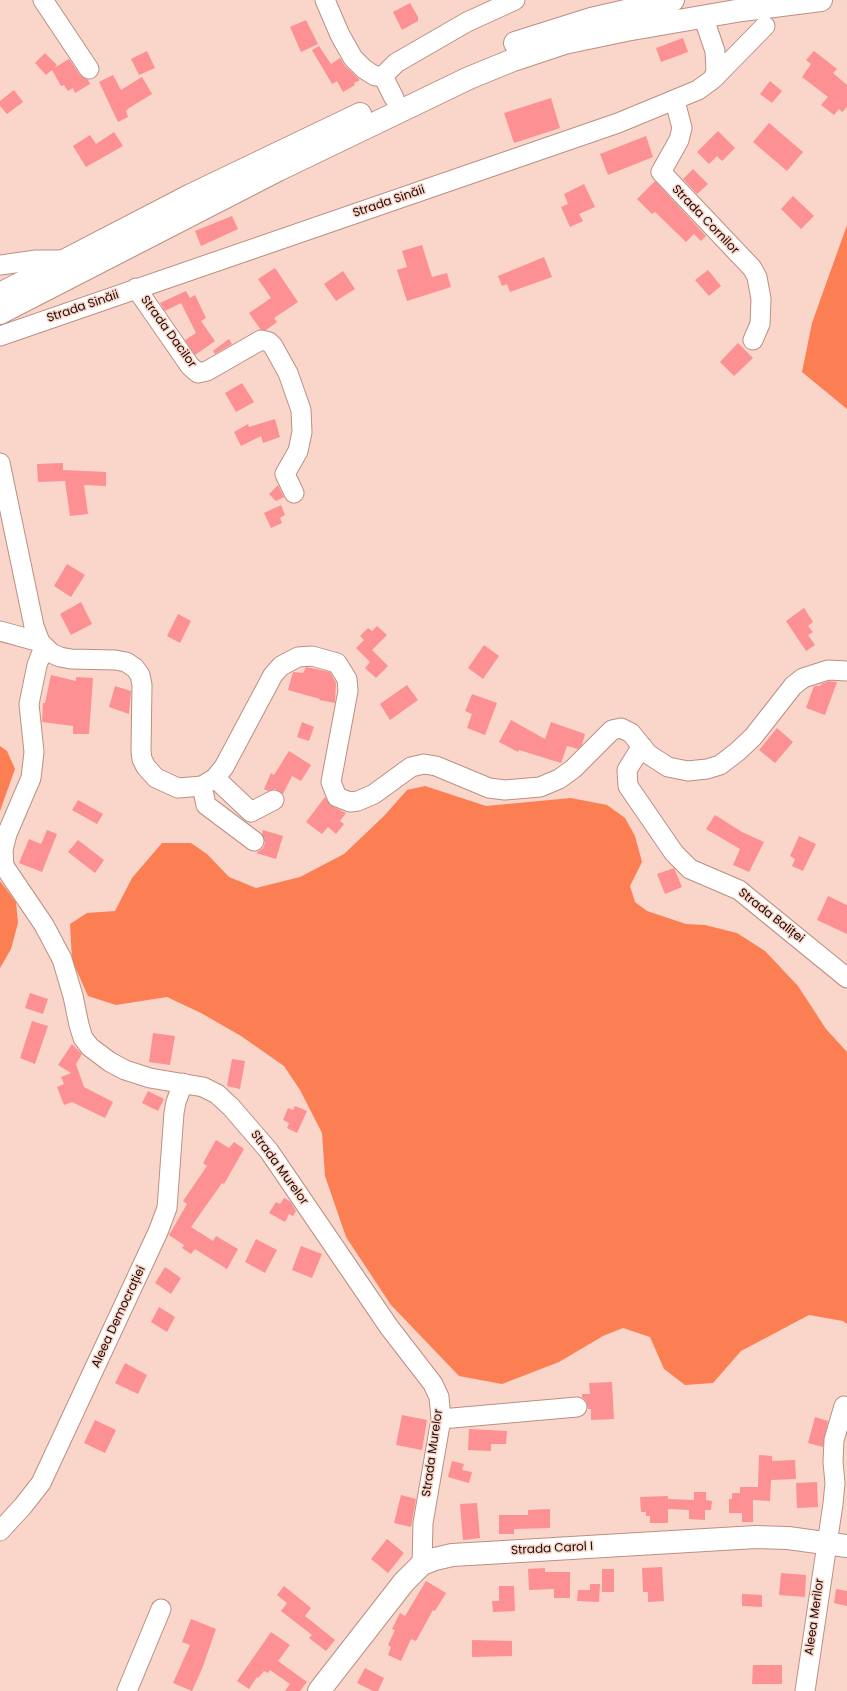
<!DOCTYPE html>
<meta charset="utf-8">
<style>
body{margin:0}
canvas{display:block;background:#fad5c9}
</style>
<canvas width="847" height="1691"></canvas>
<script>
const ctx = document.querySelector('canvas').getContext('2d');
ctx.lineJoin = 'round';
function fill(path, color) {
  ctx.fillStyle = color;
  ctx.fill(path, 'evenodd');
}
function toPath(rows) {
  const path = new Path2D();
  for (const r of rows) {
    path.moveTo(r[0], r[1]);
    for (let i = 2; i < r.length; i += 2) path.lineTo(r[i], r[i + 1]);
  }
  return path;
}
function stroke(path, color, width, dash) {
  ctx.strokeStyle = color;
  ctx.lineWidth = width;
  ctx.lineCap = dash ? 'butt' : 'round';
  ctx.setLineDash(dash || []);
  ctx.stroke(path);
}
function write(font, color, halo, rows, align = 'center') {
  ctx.font = font + ' Poppins,sans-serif';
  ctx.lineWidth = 3;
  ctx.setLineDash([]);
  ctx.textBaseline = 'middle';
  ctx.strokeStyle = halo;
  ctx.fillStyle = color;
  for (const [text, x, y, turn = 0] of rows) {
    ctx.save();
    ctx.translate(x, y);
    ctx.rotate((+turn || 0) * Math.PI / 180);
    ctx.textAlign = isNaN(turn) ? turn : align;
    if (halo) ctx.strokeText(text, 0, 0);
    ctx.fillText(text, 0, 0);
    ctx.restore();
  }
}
fill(toPath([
 [847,225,847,409,802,372,812,323],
 [0,746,7,751,15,769,0,811],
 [425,786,486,806,571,798,607,805,625,818,635,836,642,862,630,886,635,902,647,911,686,924,705,925,737,933,765,951,798,986,826,1029,847,1052,847,1324,843,1321,809,1315,741,1351,713,1383,685,1385,664,1369,650,1337,623,1328,603,1336,559,1362,502,1384,459,1376,391,1305,346,1237,325,1176,322,1133,300,1090,284,1066,241,1036,201,1013,167,997,116,1005,88,996,72,960,70,924,87,913,115,911,132,878,162,843,191,843,207,854,229,877,256,888,300,877,344,854,384,816,407,790],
 [0,881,16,902,18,923,11,949,0,968]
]), '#fc7f53');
fill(toPath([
 [410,3,418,17,418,21,402,30,393,12],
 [306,20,318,44,301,52,290,27],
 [683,38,688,52,661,62,656,48],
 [319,46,331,64,340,58,345,66,360,80,354,83,355,85,343,92,337,81,332,84,312,50],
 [147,51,155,68,139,75,131,59],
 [814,51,837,69,833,73,847,85,847,107,842,112,839,109,834,115,821,105,828,97,802,77,811,64,806,60],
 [45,53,57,65,54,68,69,59,80,75,88,80,90,84,75,93,73,88,68,91,64,85,61,86,52,70,46,75,35,63],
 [113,75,121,90,142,77,152,94,129,108,126,111,128,117,118,122,99,82],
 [770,81,782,91,772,103,760,94],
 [14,90,23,102,7,114,0,106,0,101],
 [551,98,560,128,514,143,504,113],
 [769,123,803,152,787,171,753,142],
 [718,131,735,148,722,161,717,156,709,164,697,152],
 [114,132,123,146,86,167,73,146,90,135,96,144],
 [646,136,653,157,608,175,600,154],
 [693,169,708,184,697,194,683,179],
 [655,181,706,236,701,241,694,234,686,242,655,212,652,214,637,199],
 [584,184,595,207,579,214,583,221,570,227,561,207,568,204,564,194],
 [793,196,814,216,801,229,781,209],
 [232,216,238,229,201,246,195,231],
 [422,245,432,277,447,273,451,287,407,301,397,270,407,267,402,251],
 [544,257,552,277,510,292,507,284,502,286,498,276],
 [275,268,298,302,274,318,277,322,266,330,261,330,249,313,271,298,258,279],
 [708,270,721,286,709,296,695,280],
 [343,271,355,289,336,301,324,284],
 [186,291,190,298,195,295,206,318,201,321,215,341,195,355,185,340,196,333,181,303,165,311,160,303],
 [229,339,232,344,215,354,213,351],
 [738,343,753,358,734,376,720,362],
 [242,383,254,402,236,412,225,393],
 [275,419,280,437,263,443,261,436,241,446,234,432,248,424,249,427],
 [63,463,63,470,106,472,106,486,84,485,88,514,70,516,65,481,38,482,37,464],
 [278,485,284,497,276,501,269,494],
 [281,505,285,515,280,518,282,523,271,528,264,513],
 [67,564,85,575,71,597,54,586],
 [81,602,92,624,71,635,60,614],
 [804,608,813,622,808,626,813,632,808,635,815,645,806,651,786,621],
 [178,614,191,621,180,643,167,636],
 [377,626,387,635,372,650,388,666,376,678,365,668,370,662,356,648,364,640,360,636,368,628,372,631],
 [484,645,499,656,483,679,468,668],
 [306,667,330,672,336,683,335,703,319,700,320,699,288,690,293,672,303,673],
 [51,675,76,681,76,677,93,678,89,734,73,734,73,726,42,722,43,703,45,703],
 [829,681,837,682,825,715,806,708,814,686,820,686,821,684],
 [407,685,418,700,390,720,380,704],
 [115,686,131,691,129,714,109,707],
 [472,694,497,703,485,735,467,728,472,714,465,711],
 [511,720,545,739,551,722,585,734,582,745,578,749,567,746,561,763,519,750,518,752,499,742],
 [302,722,314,727,309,741,297,737],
 [777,728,793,742,775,763,759,750],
 [289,751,311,765,301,781,292,776,283,794,275,789,268,791,264,789,271,773,274,775],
 [325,797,330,805,346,813,340,821,344,824,336,834,328,827,322,834,306,822],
 [78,800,103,814,97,824,72,810],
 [715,815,742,832,764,842,749,872,733,865,740,849,706,829],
 [47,830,57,834,42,872,19,863,29,839,41,844],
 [263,830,283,836,276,859,256,853,263,848,265,843,262,834],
 [799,836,816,844,803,871,792,866,795,859,790,856],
 [78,840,104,860,95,873,68,852],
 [674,868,682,887,665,894,657,874],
 [828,896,847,905,847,934,817,920],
 [30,993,48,999,43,1014,25,1008],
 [32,1021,48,1026,35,1064,20,1058],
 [153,1033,175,1036,170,1065,149,1062],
 [72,1044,82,1054,76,1064,84,1087,113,1102,105,1118,72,1102,64,1105,57,1087,64,1084,61,1077,71,1073,58,1065],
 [232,1059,245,1061,240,1089,227,1086],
 [148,1091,164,1099,158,1111,142,1103],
 [295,1106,307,1111,297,1133,287,1128,289,1123,283,1120,288,1108,293,1110],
 [216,1140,229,1148,234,1142,244,1149,224,1184,222,1183,191,1227,213,1241,216,1236,238,1249,227,1269,195,1249,191,1254,182,1248,184,1245,169,1235,187,1204,183,1201,207,1166,203,1163],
 [284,1198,290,1201,296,1211,293,1216,289,1214,285,1222,269,1213,276,1202,280,1204],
 [256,1239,277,1250,265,1273,245,1262],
 [301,1246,322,1254,312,1278,292,1270],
 [165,1267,181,1278,171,1294,155,1283],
 [159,1307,175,1317,167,1332,151,1322],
 [125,1363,147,1375,138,1394,115,1383],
 [612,1382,614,1419,591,1420,591,1409,588,1409,586,1401,582,1397,582,1394,590,1394,589,1383],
 [402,1415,427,1420,422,1450,396,1445],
 [815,1417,828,1421,823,1447,808,1443],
 [95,1420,116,1430,105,1453,84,1443],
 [469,1429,507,1431,506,1444,491,1444,491,1451,468,1450],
 [759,1455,772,1456,772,1461,795,1460,796,1479,771,1480,770,1501,753,1500,753,1522,742,1522,742,1513,729,1513,729,1499,732,1499,732,1493,740,1493,740,1487,758,1487],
 [452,1461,464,1464,462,1470,472,1472,469,1483,448,1477],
 [817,1482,818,1507,797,1508,796,1483],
 [694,1492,706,1492,706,1500,712,1501,711,1510,705,1510,705,1520,689,1519,689,1510,668,1509,668,1523,650,1523,650,1516,646,1516,646,1512,641,1512,640,1497,668,1496,668,1499,694,1500],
 [401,1495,416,1499,411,1527,394,1523],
 [477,1503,480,1538,463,1540,460,1504],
 [550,1509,550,1528,514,1529,514,1534,499,1534,499,1515,528,1515,528,1510],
 [387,1539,404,1553,388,1573,371,1559],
 [662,1567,664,1601,648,1602,648,1592,643,1592,642,1568],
 [545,1568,545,1572,570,1572,570,1598,554,1598,554,1589,529,1590,528,1569],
 [602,1569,614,1569,614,1592,602,1592],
 [781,1573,806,1575,805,1597,779,1595],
 [426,1581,446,1593,435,1611,433,1610,416,1641,411,1639,401,1661,388,1655,391,1647,388,1645,395,1630,392,1629,400,1613,405,1616],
 [590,1584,600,1584,599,1602,577,1601,578,1590,590,1590],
 [284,1586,311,1608,305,1616,335,1640,326,1651,309,1638,312,1635,281,1611,287,1603,277,1595],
 [499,1586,514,1586,515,1611,493,1612,492,1601,499,1601],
 [836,1589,847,1591,847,1606,834,1603],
 [742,1594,762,1595,762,1607,742,1606],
 [191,1619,216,1629,202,1669,192,1691,173,1683,190,1645,182,1642],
 [271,1632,290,1645,278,1661,307,1682,300,1691,285,1691,290,1684,270,1670,268,1673,264,1671,258,1678,257,1677,249,1689,237,1681],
 [472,1640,512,1641,512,1656,472,1657],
 [753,1665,782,1665,782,1684,752,1684],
 [365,1668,384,1678,378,1691,373,1691,357,1683]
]), '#fd9092');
const minor = toPath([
 [43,0,89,69],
 [325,0,340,35,353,58,364,69,375,76,383,76,394,98],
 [383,76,396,63,467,22,515,0],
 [713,79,765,26],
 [675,101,682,128,679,140,661,172,752,268,757,277,761,299,760,324,753,340],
 [0,265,36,260,66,260],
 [136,288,190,366,198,373,207,371,261,340,269,342,273,346,288,373,301,410,302,432,298,451,285,474,294,493],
 [0,336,618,123,698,90,713,79,716,71,715,51,703,16],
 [0,463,34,626,40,642,51,653,60,657,71,659,115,660,126,662,135,668,140,675,142,685,141,751,142,759,146,767,156,778,178,788,202,786,215,778,224,767,273,675,281,666,298,657,312,656,337,663,347,679,348,691,331,782,337,797,350,802,358,801,374,794,411,767,424,764,436,766,489,788,505,790,540,787,559,779,573,769,612,730,621,728,631,733,648,754,668,767,688,771,707,769,720,765,737,752,753,737,793,686,803,678,828,670,847,671],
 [0,631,40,642],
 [44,647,37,665,29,704,34,752,31,778,7,834,3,850,4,866,44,925,62,959,73,996,79,1025,83,1038,90,1047,110,1062,125,1070,150,1078,203,1087,217,1094,231,1107,269,1151,389,1327,433,1384,439,1397,441,1419,423,1523,422,1564],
 [642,746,627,770,628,786,674,853,690,869,739,890,847,978],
 [215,778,251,812,274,800],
 [202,786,206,805,254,841],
 [441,1419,577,1407],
 [0,1531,23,1506,41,1483,158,1232,167,1208,174,1113,176,1102,183,1083],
 [127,1691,161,1609],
 [805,1691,833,1504,835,1483,833,1462,834,1440,844,1406]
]);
const major = toPath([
 [319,1691,404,1582,422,1564,435,1559,452,1555,487,1553,756,1537,788,1538,847,1546]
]);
const highway = toPath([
 [515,43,591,19,673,0],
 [0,294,191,195,360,114],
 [0,313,278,170,469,78,513,60,564,43,626,30,742,10,821,0]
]);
stroke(minor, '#bb9082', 21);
stroke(major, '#bb9082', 24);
stroke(highway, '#bb9082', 24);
stroke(minor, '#fff', 19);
stroke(major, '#fff', 22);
stroke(highway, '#fff', 22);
write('12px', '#1a0b06', '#fad5c9', [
 ["Strada Sinăii",389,202,-19],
 ["Strada Cornilor",705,220,46],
 ["Strada Sinăii",83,307,-19],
 ["Strada Dacilor",168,332,54],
 ["Strada Baliței",771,916,38],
 ["Strada Murelor",279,1168,54],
 ["Aleea Democrației",119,1317,-65],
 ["Strada Murelor",433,1453,-82],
 ["Strada Carol I",552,1549,-3],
 ["Aleea Merilor",815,1617,-82]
]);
</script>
